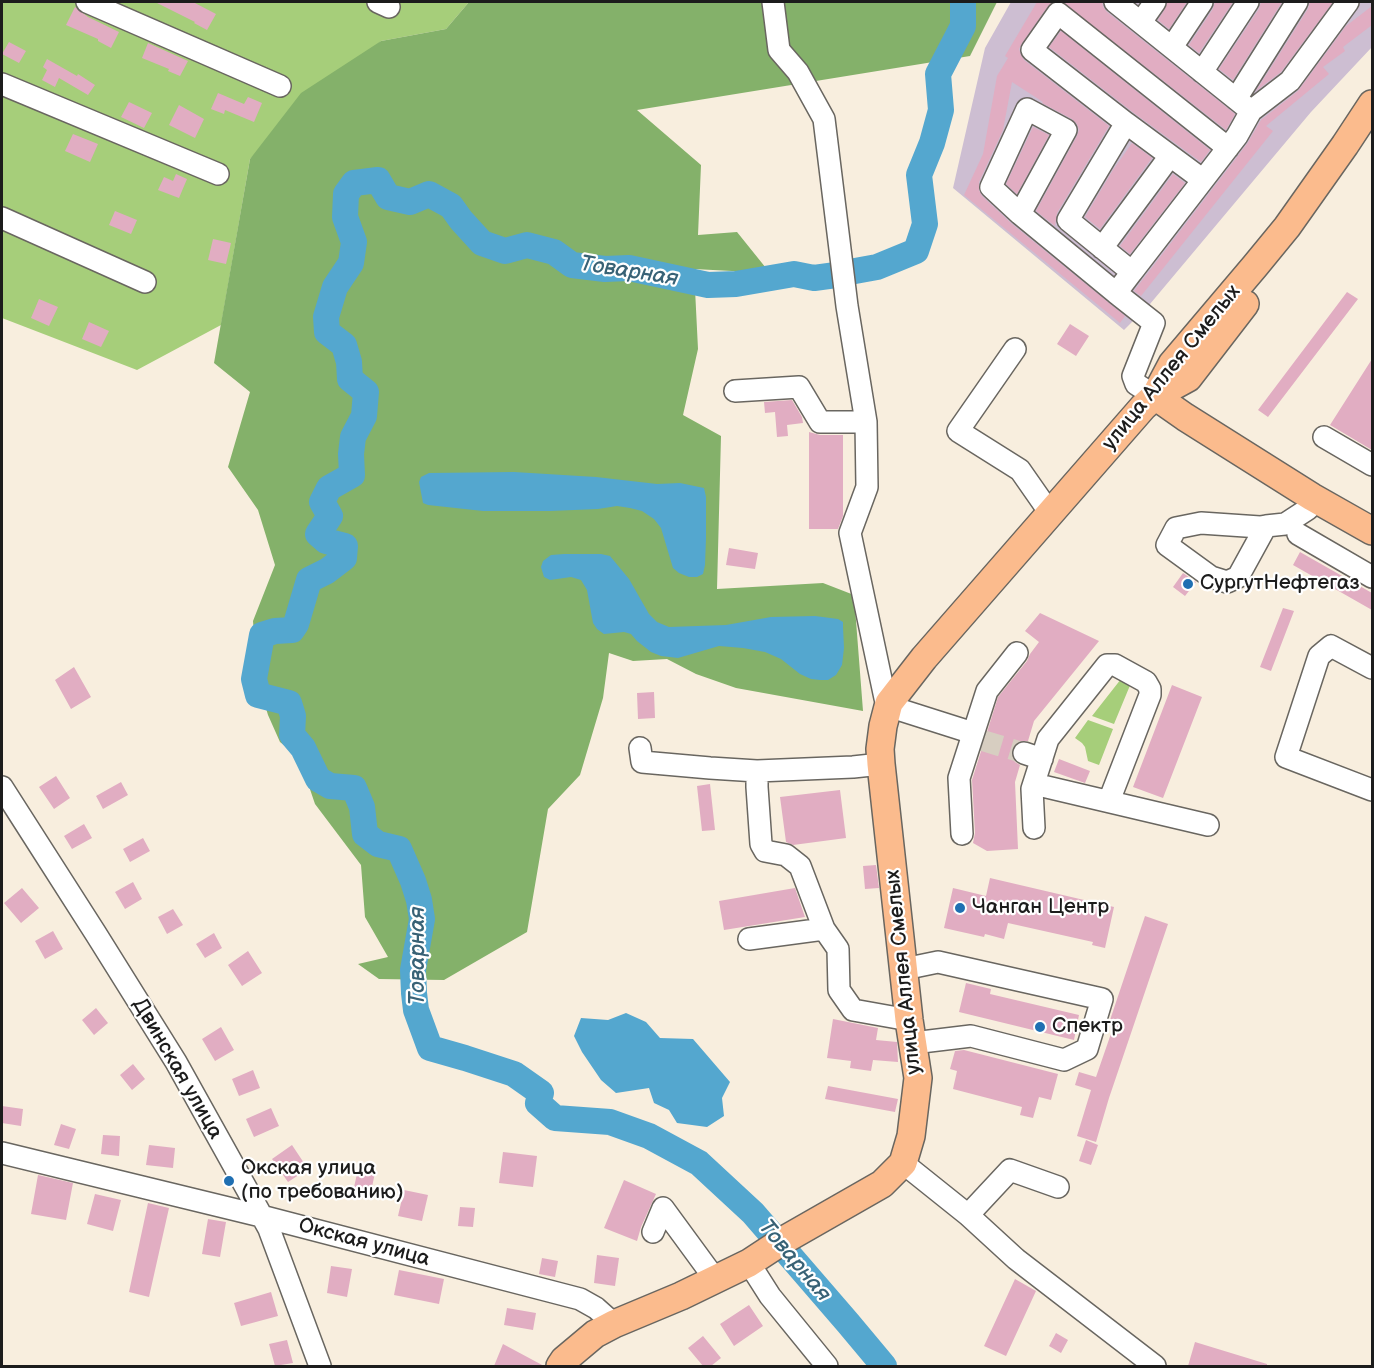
<!DOCTYPE html>
<meta charset="utf-8">
<style>
body{margin:0}
#map{position:relative;width:1374px;height:1368px;overflow:hidden;background:#f8eede;font-family:"Balsamiq Sans",sans-serif}
canvas{display:block}
.frame{position:absolute;inset:0;border:3px solid #1c1c1c;pointer-events:none}
</style>
<div id="map">
<canvas width="1374" height="1368"></canvas>
<div class="frame"></div>
</div>
<script>
const ctx = document.querySelector('canvas').getContext('2d');
ctx.lineJoin = 'round';
function fill(path, color) {
  ctx.fillStyle = color;
  ctx.fill(path, 'evenodd');
}
function toPath(rows) {
  const path = new Path2D();
  for (const r of rows) {
    path.moveTo(r[0], r[1]);
    for (let i = 2; i < r.length; i += 2) path.lineTo(r[i], r[i + 1]);
  }
  return path;
}
function stroke(path, color, width, dash) {
  ctx.strokeStyle = color;
  ctx.lineWidth = width;
  ctx.lineCap = dash ? 'butt' : 'round';
  ctx.setLineDash(dash || []);
  ctx.stroke(path);
}
function write(font, color, halo, rows, align = 'center') {
  ctx.font = font + ' "Balsamiq Sans",sans-serif';
  ctx.lineWidth = 4.5;
  ctx.setLineDash([]);
  ctx.textBaseline = 'middle';
  ctx.strokeStyle = halo;
  ctx.fillStyle = color;
  for (const [text, x, y, turn = 0] of rows) {
    ctx.save();
    ctx.translate(x, y);
    ctx.rotate((+turn || 0) * Math.PI / 180);
    ctx.textAlign = isNaN(turn) ? turn : align;
    if (halo) ctx.strokeText(text, 0, 0);
    ctx.fillText(text, 0, 0);
    ctx.restore();
  }
}
fill(toPath([
 [1011,2,1372,2,1372,47,1311,112,1150,304,1124,330,953,188,985,48]
]), '#cdbed2');
fill(toPath([
 [2,2,469,2,446,29,381,41,250,159,221,325,137,370,2,318],
 [1121,679,1131,683,1114,724,1092,716],
 [1088,720,1113,729,1099,765,1088,761,1085,747,1082,743,1075,738]
]), '#a6ce7a');
fill(toPath([
 [469,2,997,2,970,56,637,110,701,165,698,235,737,232,770,273,694,269,698,349,683,415,721,436,717,589,823,583,854,595,863,711,736,688,696,674,667,659,633,661,609,653,603,698,580,775,548,809,527,932,444,980,379,979,358,964,388,957,365,917,361,865,315,804,299,757,280,742,268,715,257,678,253,621,275,565,258,510,228,467,250,392,214,363,250,159,301,93,381,41,446,29]
]), '#84b16a');
fill(toPath([
 [514,472,596,477,657,484,680,483,704,488,706,497,706,538,705,565,703,574,697,577,689,577,679,573,673,568,661,528,654,519,642,511,630,508,617,506,598,509,550,511,483,511,428,505,423,503,419,482,421,477,429,473],
 [564,554,601,554,610,556,629,579,649,614,657,622,669,627,726,625,771,617,815,616,838,619,843,622,843,627,844,648,842,665,836,675,828,680,820,680,811,679,800,674,781,659,765,652,743,648,719,646,678,658,661,656,651,652,637,641,631,634,624,632,604,634,597,629,593,623,587,590,581,580,571,577,550,580,544,577,541,567,543,561,551,555],
 [626,1013,646,1022,660,1038,693,1039,730,1082,722,1098,724,1116,707,1127,677,1123,669,1110,654,1103,649,1088,616,1093,601,1080,582,1052,574,1036,581,1018,608,1020]
]), '#54a7cf');
stroke(toPath([
 [855,271,877,267,916,251,925,224,919,175,932,143,941,110,938,74,963,26,963,2],
 [836,275,814,278,794,274,736,284,708,285,629,268,605,269,572,265,554,252,527,245,505,251,482,243,461,220,451,206,429,194,410,202,388,197,378,180,354,183,346,194,345,217,354,242,351,263,335,287,326,317,327,332,344,345,349,362,350,379,366,392,364,416,353,437,351,454,352,475,329,488,322,502,330,516,318,534,326,541,345,546,344,558,327,571,309,580,296,624,292,630,275,631,262,635,254,679,258,695,289,703,293,716,292,735,303,748,318,779,330,786,354,788,362,807,365,834,378,844,399,849,413,881,419,900,422,919,413,970,414,993,416,1010,430,1048,465,1058,514,1074,541,1093,538,1103,555,1118,610,1122,649,1136,699,1163,753,1213,848,1323,884,1366]
]), '#54a7cf', 26);
fill(toPath([
 [155,2,193,2,216,14,207,30,194,23,195,22],
 [1037,2,1053,2,1048,6,1022,43,1019,49,1021,55,1024,60,1109,126,1057,213,1055,226,1036,211,1077,136,1079,130,1077,124,1072,119,1042,103,1043,102,1012,82,1003,130,979,182,979,190,982,196,1012,224,1125,316,1120,323,964,195,983,154,997,76,1008,58,1005,56],
 [1063,2,1102,2,1103,7,1107,12,1235,114,1226,130],
 [1167,2,1187,2,1169,29,1158,20,1165,9],
 [1215,2,1233,2,1199,53,1189,45,1213,9],
 [1261,2,1282,2,1233,80,1219,69,1259,9],
 [1310,2,1333,2,1281,72,1256,91,1308,9],
 [1372,6,1372,25,1343,47,1345,51,1323,67,1329,74,1266,126,1273,131,1141,296,1134,291,1247,144,1261,120,1298,91,1346,26],
 [75,7,88,17,119,32,111,48,98,41,98,39,66,25],
 [1061,31,1210,150,1201,162,1134,113,1049,47],
 [9,42,26,51,19,63,2,54],
 [148,43,188,61,180,76,168,71,169,69,142,58],
 [47,59,77,76,78,74,95,85,88,95,59,78,55,87,42,80,47,70,43,67],
 [218,93,244,104,248,97,262,103,254,122,225,110,224,114,211,109],
 [129,102,152,113,144,128,121,117],
 [179,105,204,119,195,138,169,125],
 [1033,127,1049,135,1017,194,1006,184],
 [73,134,98,144,90,162,65,151],
 [1132,143,1152,158,1100,229,1085,217,1113,170],
 [176,174,187,179,179,198,158,190,164,177,173,181],
 [1173,174,1185,183,1130,254,1120,246],
 [115,211,137,220,131,234,109,225],
 [213,239,231,243,226,264,208,260],
 [1347,292,1358,299,1268,417,1258,410],
 [39,299,58,307,49,326,31,318],
 [89,322,109,331,101,347,82,339],
 [1070,324,1089,336,1076,356,1057,344],
 [1372,359,1372,450,1330,425],
 [792,400,802,417,803,423,787,425,788,436,777,437,775,412,765,413,764,402],
 [809,432,820,435,843,435,843,516,838,529,809,529],
 [729,548,758,553,755,569,726,565],
 [1300,552,1372,593,1372,610,1293,565],
 [1183,573,1196,582,1185,596,1173,587],
 [1283,608,1294,611,1271,671,1260,667],
 [1040,613,1099,641,1034,721,1028,741,1021,741,1016,743,1012,748,1012,756,1015,762,1020,765,1015,782,1018,849,987,851,973,843,975,833,972,780,998,697,1027,661,1030,654,1039,642,1025,631],
 [74,667,91,697,71,709,55,680],
 [1172,685,1202,697,1163,798,1133,787],
 [654,692,655,718,638,719,637,693],
 [1059,759,1090,771,1085,783,1054,772],
 [56,776,70,798,54,809,39,787],
 [121,782,128,795,103,809,96,796],
 [710,784,715,830,702,831,697,786],
 [840,790,846,838,793,845,786,842,780,797],
 [84,824,92,838,72,849,64,836],
 [143,838,150,851,130,862,123,849],
 [876,865,879,888,865,889,863,866],
 [990,878,1114,907,1105,948,1092,945,1093,942,1008,923,1004,939,985,934,984,937,944,928,953,888,986,896],
 [133,882,142,899,125,909,115,892],
 [22,888,39,908,21,923,4,903],
 [795,888,805,917,724,930,719,901],
 [173,909,183,925,167,934,158,917],
 [1145,916,1168,924,1109,1098,1096,1142,1077,1136,1091,1090,1075,1085,1079,1072,1096,1077,1115,1022,1110,1020],
 [53,931,63,949,45,959,35,941],
 [214,933,222,948,205,958,196,944],
 [248,951,262,973,242,986,228,965],
 [966,983,991,989,990,994,1079,1015,1074,1040,959,1012],
 [96,1008,108,1023,94,1035,82,1020],
 [833,1019,878,1028,876,1040,897,1042,898,1062,873,1060,871,1071,850,1068,851,1061,827,1058],
 [221,1027,234,1050,215,1061,202,1039],
 [964,1050,1058,1074,1051,1100,1039,1097,1033,1118,1020,1115,1022,1107,953,1089,957,1071,950,1069,955,1051],
 [133,1064,145,1079,132,1090,120,1075],
 [253,1070,260,1088,239,1096,232,1079],
 [828,1086,898,1099,895,1112,825,1099],
 [2,1106,23,1109,21,1126,2,1123],
 [271,1108,279,1126,254,1137,246,1119],
 [61,1124,76,1129,69,1149,54,1145],
 [103,1135,120,1136,119,1156,101,1154],
 [1086,1140,1098,1145,1091,1165,1079,1161],
 [149,1145,175,1148,173,1168,146,1165],
 [292,1145,308,1169,288,1182,272,1159],
 [503,1152,537,1156,533,1187,499,1183],
 [358,1169,375,1173,370,1196,353,1192],
 [38,1175,73,1183,66,1220,31,1214],
 [624,1180,656,1194,641,1227,637,1241,604,1228],
 [404,1190,428,1195,422,1221,398,1216],
 [95,1194,121,1200,113,1231,87,1224],
 [148,1203,169,1208,149,1297,129,1292],
 [460,1207,475,1208,473,1227,458,1226],
 [208,1219,226,1222,220,1257,202,1254],
 [597,1255,619,1258,615,1286,594,1283],
 [542,1258,558,1261,555,1277,539,1274],
 [331,1266,352,1269,347,1297,327,1293],
 [399,1270,444,1279,439,1304,394,1295],
 [1015,1279,1036,1291,1006,1356,984,1346],
 [271,1292,278,1316,241,1326,234,1303],
 [749,1305,763,1326,734,1346,720,1324],
 [507,1308,536,1313,533,1330,504,1325],
 [1056,1333,1068,1340,1061,1353,1049,1346],
 [703,1336,721,1358,711,1366,703,1366,688,1348],
 [287,1340,293,1363,275,1366,269,1344],
 [1195,1342,1267,1364,1267,1366,1188,1366],
 [503,1344,544,1366,494,1366]
]), '#e1adc2');
stroke(toPath([
 [981,740,1024,753]
]), '#d7cec1', 21, [21, 10]);
const minor = toPath([
 [87,2,280,86],
 [378,2,389,7],
 [773,2,779,50,798,72,824,119,847,306,866,422,867,487,850,533,885,698,889,703],
 [1115,2,1251,111],
 [1141,22,1155,2],
 [1172,47,1202,2],
 [1202,72,1248,2],
 [2,84,218,174],
 [1236,99,1297,2],
 [1126,123,1203,180],
 [1228,148,1058,13,1032,50,1126,123,1068,220,1132,272,1237,136,1251,111,1290,81,1348,2],
 [1020,214,991,187,1027,109,1066,130,1020,214,1116,293,1132,272],
 [2,218,145,282],
 [1102,248,1170,156],
 [1116,293,1154,323,1133,376,1136,384,1155,396],
 [1015,349,958,431,1020,470,1050,513],
 [735,391,799,387,820,422,866,422],
 [1324,437,1372,465],
 [1266,526,1238,577,1227,582,1211,577,1167,545,1176,528,1201,523,1260,527,1266,526,1285,524,1308,509],
 [1298,534,1372,577],
 [1372,668,1331,646,1319,656,1286,757,1372,790],
 [888,706,973,733],
 [640,748,642,762,710,768,757,771,853,767,881,764],
 [1024,753,1042,759],
 [757,771,757,787,761,844,765,851,786,855,800,866,824,929],
 [1034,784,1208,825],
 [2,787,96,934,176,1062,269,1229,320,1366],
 [1034,828,1032,789,1048,739,1107,665,1115,665,1146,682,1150,689,1150,695,1109,801],
 [962,834,959,778,987,691,1017,653],
 [749,939,824,929,838,949,839,990,853,1010,909,1020],
 [904,969,938,962,1102,999,1087,1049,1064,1060,971,1036,913,1043],
 [2,1153,261,1216,580,1299,596,1308,614,1324],
 [903,1163,968,1215,1016,1259,1155,1366],
 [968,1215,1010,1170,1058,1187],
 [653,1232,663,1208,715,1279],
 [749,1263,770,1296,827,1366]
]);
const major = toPath([
 [1155,396,1188,378,1245,304],
 [1155,396,1185,417,1312,497,1372,531],
 [560,1366,564,1360,595,1334,614,1324,681,1296,749,1263,784,1240,882,1184,903,1163,911,1136,918,1078,909,1020,881,764,880,749,883,726,889,703,924,658,1143,407,1155,396,1172,364,1255,266,1287,227,1345,145,1372,104]
]);
stroke(minor, '#696660', 24);
stroke(major, '#696660', 30);
stroke(minor, '#fff', 21);
stroke(major, '#fbbb8d', 27);
for (const [x, y, r, color] of [
 [1188,584,6,"#1f6fb2"],
 [960,908,6,"#1f6fb2"],
 [1040,1027,6,"#1f6fb2"],
 [229,1181,6,"#1f6fb2"]
]) {
  const dot = new Path2D();
  dot.arc(x, y, r, 0, 2 * Math.PI);
  ctx.fillStyle = color;
  ctx.fill(dot);
  stroke(dot, '#fff', 2);
}
write('21px', '#1c1c1c', '#fff', [
 ["улица Аллея Смелых",1172,368,-51],
 ["улица Аллея Смелых",904,972,-96],
 ["Двинская улица",177,1069,60],
 ["Окская улица",364,1243,15]
]);
write('21px', '#1c1c1c', '#fff', [
 ["СургутНефтегаз",1200,584],
 ["Чанган Центр",972,908],
 ["Спектр",1052,1027],
 ["Окская улица",241,1169],
 ["(по требованию)",241,1193]
], 'left');
write('italic 22px', '#386276', '#fff', [
 ["Товарная",629,272,9],
 ["Товарная",418,956,-90],
 ["Товарная",794,1261,50]
]);
</script>
